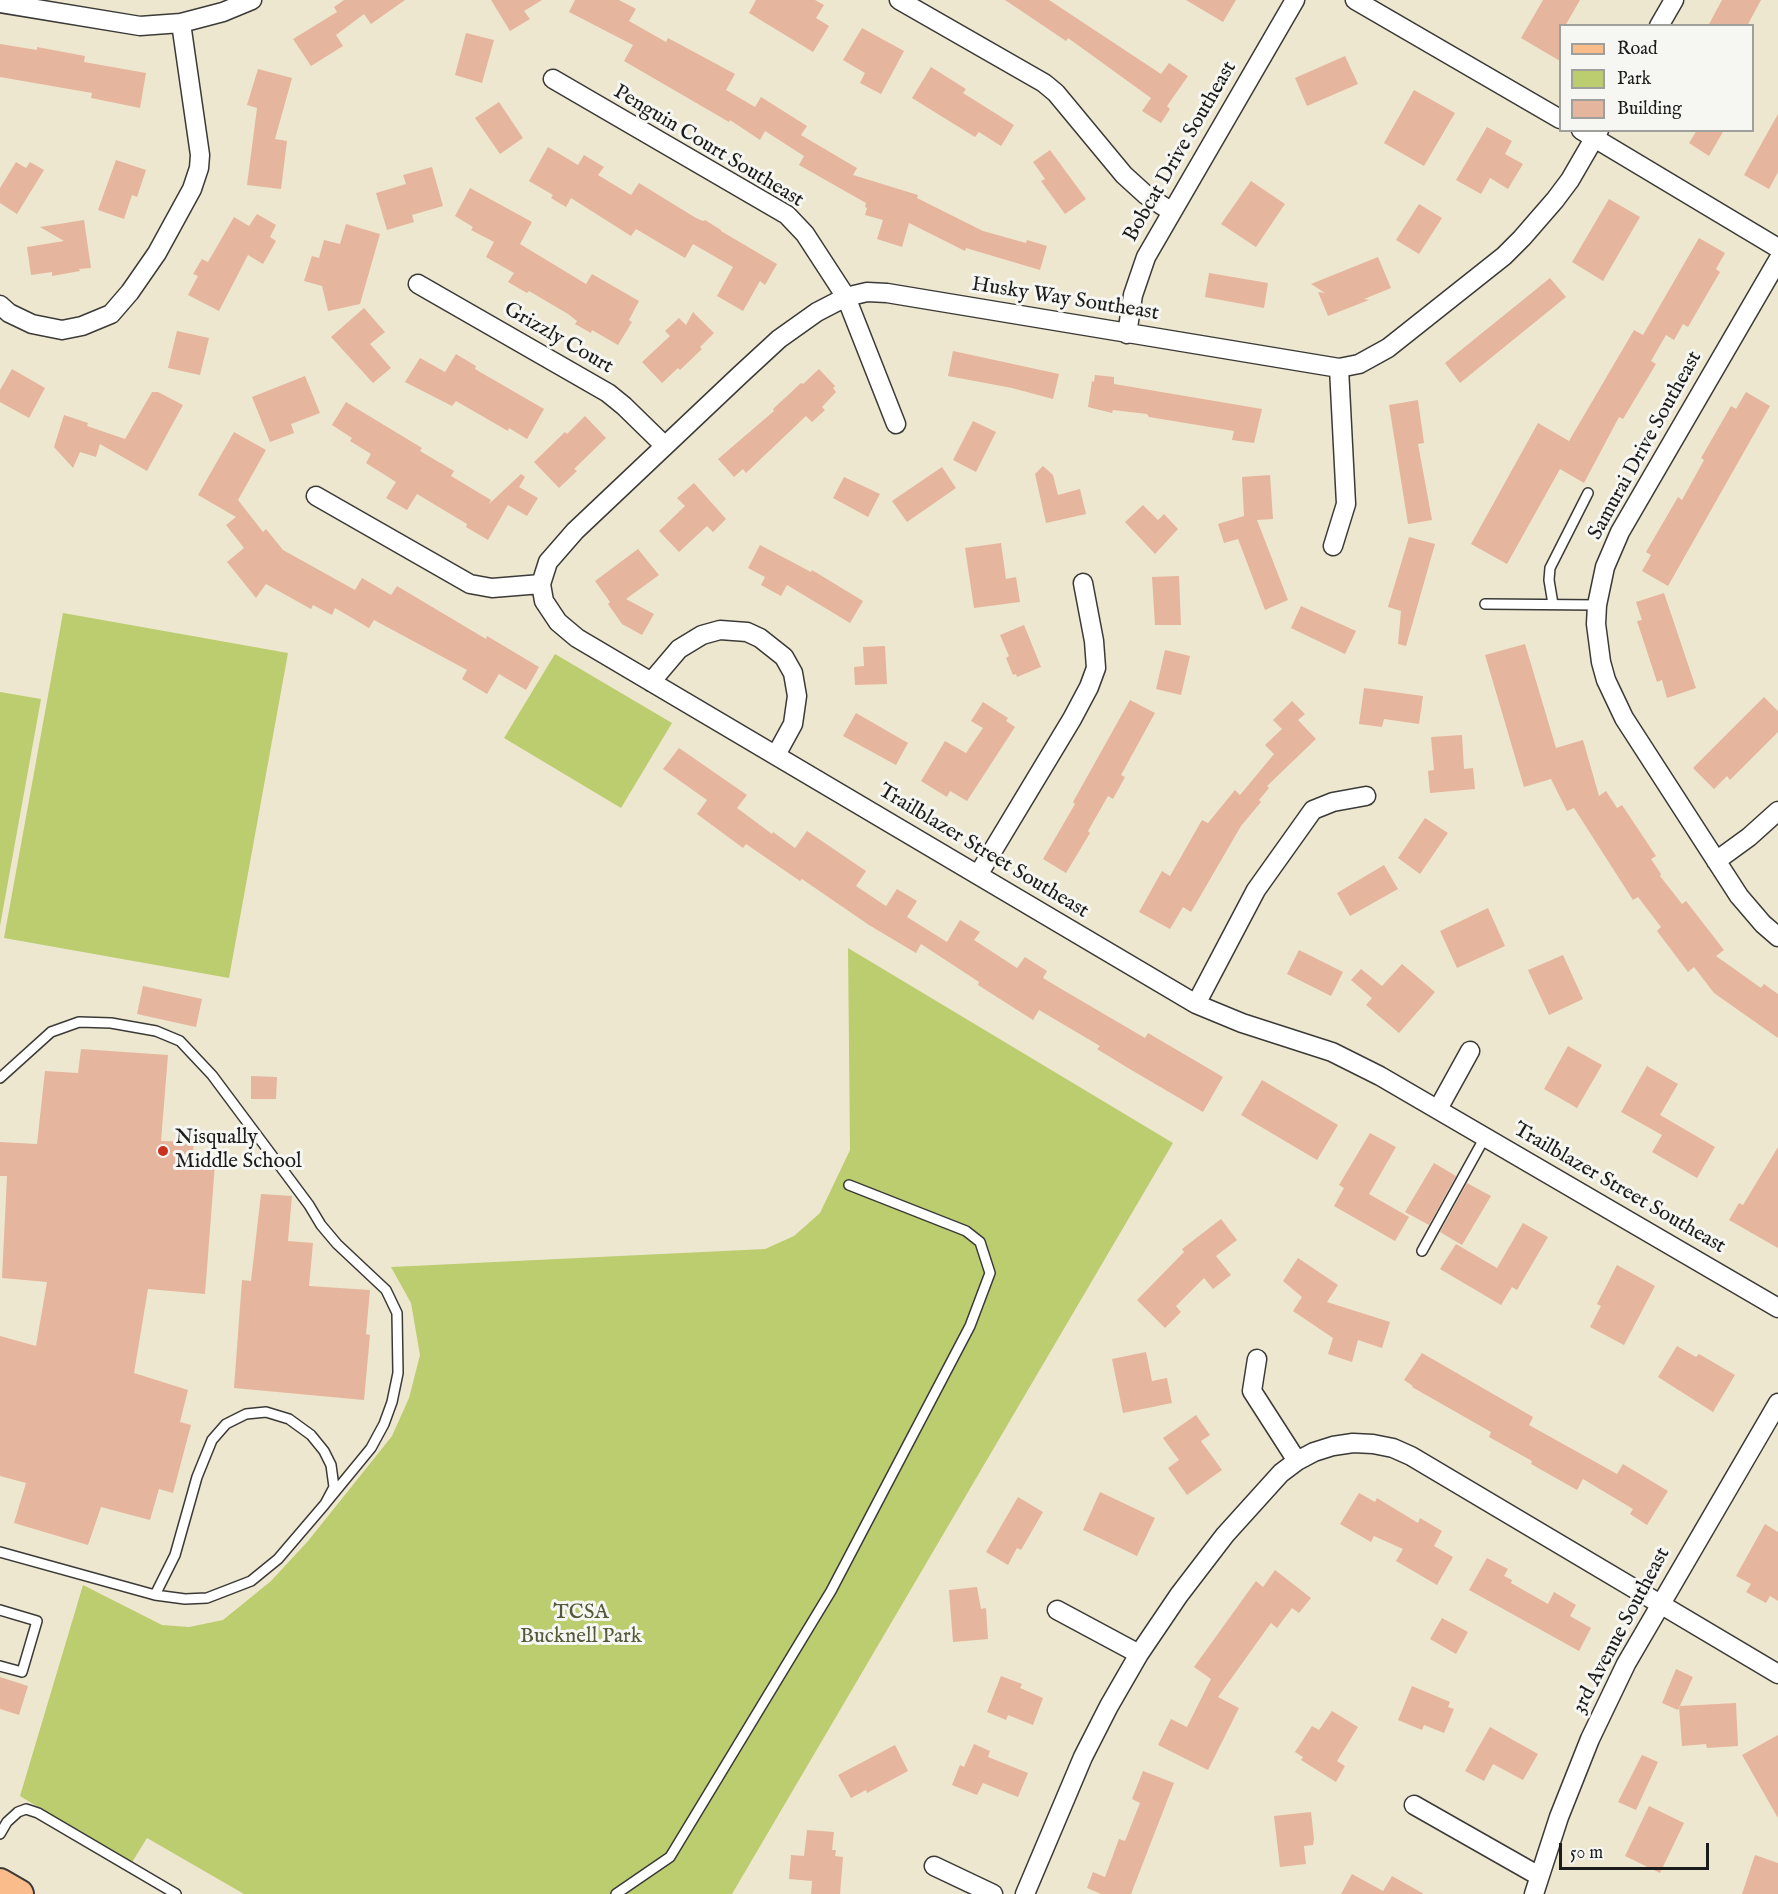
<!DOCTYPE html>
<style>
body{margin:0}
#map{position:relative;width:1778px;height:1894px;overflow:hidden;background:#ede7cf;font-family:"IM FELL English",serif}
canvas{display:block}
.legend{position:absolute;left:1559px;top:24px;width:195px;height:108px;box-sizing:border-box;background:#f6f6f2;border:2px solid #9f9f9c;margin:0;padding:8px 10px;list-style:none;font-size:18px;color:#1c1c1c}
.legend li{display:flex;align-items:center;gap:12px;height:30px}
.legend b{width:30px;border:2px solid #9f9f9c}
.scale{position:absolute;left:1559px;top:1843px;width:150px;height:27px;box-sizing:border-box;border:3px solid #1c1c1c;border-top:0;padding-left:8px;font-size:18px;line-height:21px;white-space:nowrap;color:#1c1c1c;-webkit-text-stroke:4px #f6f6f2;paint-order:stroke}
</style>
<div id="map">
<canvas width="1778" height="1894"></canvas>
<ul class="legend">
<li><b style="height:8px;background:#f9bc8a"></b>Road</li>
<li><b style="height:16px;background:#bccd70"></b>Park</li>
<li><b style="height:16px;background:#e6b59d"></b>Building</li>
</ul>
<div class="scale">50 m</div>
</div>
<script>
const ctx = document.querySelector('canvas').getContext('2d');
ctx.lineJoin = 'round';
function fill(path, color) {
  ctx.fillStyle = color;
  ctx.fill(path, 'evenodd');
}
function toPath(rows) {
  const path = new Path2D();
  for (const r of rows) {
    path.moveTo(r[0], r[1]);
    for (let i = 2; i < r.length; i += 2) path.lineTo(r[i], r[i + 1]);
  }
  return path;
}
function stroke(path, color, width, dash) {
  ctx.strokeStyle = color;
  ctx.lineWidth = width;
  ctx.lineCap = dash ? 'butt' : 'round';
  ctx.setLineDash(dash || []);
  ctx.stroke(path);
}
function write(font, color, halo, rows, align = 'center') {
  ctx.font = font + ' "IM FELL English",serif';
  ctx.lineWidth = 6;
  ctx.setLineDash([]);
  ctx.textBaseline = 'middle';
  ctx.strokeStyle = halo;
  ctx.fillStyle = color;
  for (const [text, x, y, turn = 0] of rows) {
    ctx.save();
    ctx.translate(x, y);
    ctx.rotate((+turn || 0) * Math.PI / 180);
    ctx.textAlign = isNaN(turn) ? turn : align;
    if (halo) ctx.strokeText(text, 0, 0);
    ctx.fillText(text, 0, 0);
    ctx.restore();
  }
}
fill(toPath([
 [63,613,288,653,229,978,4,938],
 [555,654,672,723,621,808,504,738],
 [0,692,41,699,0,926],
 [848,948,1173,1143,732,1894,244,1894,147,1838,131,1864,20,1796,83,1585,162,1625,189,1627,223,1620,271,1581,308,1541,392,1436,409,1398,420,1355,411,1303,391,1267,765,1249,794,1236,820,1213,850,1150]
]), '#bccd70');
fill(toPath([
 [344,0,405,0,371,24,364,14,336,35,343,46,311,66,293,39,337,12,334,7],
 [491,0,542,0,524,11,530,19,510,31],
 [575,0,619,0,636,9,629,21,666,42,668,38,735,74,726,90,755,107,761,97,807,126,801,135,857,168,853,175,918,195,917,198,983,231,1026,243,1027,240,1047,246,1040,270,966,248,965,251,909,223,902,247,877,239,883,220,865,215,867,208,865,207,866,203,799,165,804,156,765,131,760,140,730,120,729,122,624,61,633,45,569,12],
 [756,0,815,0,824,5,816,18,829,26,813,52,749,13],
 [1005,0,1049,0,1161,74,1169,63,1188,76,1167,106,1170,109,1161,123,1142,111,1151,98,1068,38,1066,41],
 [1186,0,1236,0,1223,22],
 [1543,0,1580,0,1565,26,1560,26,1560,61,1521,38],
 [1722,0,1761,0,1747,26,1708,26],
 [862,28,904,51,881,94,860,83,865,73,843,60],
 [466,33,494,40,482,83,455,75],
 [0,44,37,50,37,47,85,56,84,62,146,73,140,108,91,98,92,93,0,77],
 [1345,56,1358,84,1307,106,1295,78],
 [931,67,966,89,963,93,1014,125,1001,146,979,132,975,137,912,98],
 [258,69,292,78,275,139,287,141,281,189,247,185,257,108,247,105],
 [1414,90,1455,113,1424,166,1384,143],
 [499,102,523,138,500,154,475,118],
 [1778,114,1778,172,1769,189,1744,175],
 [1487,127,1512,141,1505,154,1523,164,1508,189,1490,178,1481,194,1456,180],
 [1697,130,1724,130,1709,156,1689,143],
 [548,147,578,165,584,155,604,167,598,175,631,195,639,183,696,218,703,221,705,220,721,230,721,231,777,264,765,285,760,281,743,311,717,296,733,267,693,244,685,258,636,229,631,236,571,198,566,207,551,198,553,195,529,181],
 [1050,150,1086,199,1065,214,1041,181,1045,179,1033,162],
 [116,160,146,170,137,197,132,195,124,219,98,210],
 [16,162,26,168,30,162,44,170,17,214,0,203,0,188],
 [432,167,443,206,412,215,414,222,387,230,376,193,406,184,403,175],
 [1251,181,1285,204,1256,247,1221,224],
 [470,188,532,222,520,244,586,284,592,274,639,301,629,320,632,322,618,345,592,330,591,333,575,324,577,321,568,314,529,291,527,293,508,282,514,273,486,257,494,242,471,230,473,227,455,216],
 [1609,199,1640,217,1603,281,1572,262],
 [1419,204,1442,218,1419,254,1396,240],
 [257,214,276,225,270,237,276,241,263,264,248,255,219,311,188,295,198,276,193,274,202,259,208,262,234,217,249,226],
 [84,220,91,268,79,269,80,271,52,276,52,272,31,275,27,247,64,241,40,227],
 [346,224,380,234,360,304,328,311,322,286,304,281,312,256,319,258,324,240,340,244],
 [1699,238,1725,253,1716,269,1720,272,1688,327,1683,324,1674,340,1666,335,1651,361,1656,364,1623,419,1619,417,1584,483,1560,469,1507,564,1471,544,1538,423,1569,441,1634,330,1643,335],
 [1378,257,1391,288,1364,299,1369,300,1328,316,1318,292,1325,293,1311,284],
 [1209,273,1268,283,1264,308,1205,297],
 [1550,278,1566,297,1460,383,1445,363],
 [364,308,385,332,370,344,391,368,373,383,331,337],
 [693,312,714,333,700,347,702,349,680,370,678,368,662,383,642,362,670,336,665,331,679,318,686,325],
 [177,331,209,338,200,375,168,368],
 [953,351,1059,374,1053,399,1012,388,948,376],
 [456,354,476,366,475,369,544,409,527,439,509,428,508,431,456,401,452,406,405,382,420,358,445,372],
 [12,369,45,388,29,418,0,402,0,390],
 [819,369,835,386,833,388,836,392,822,407,825,410,812,422,806,416,746,473,743,469,734,477,718,459,774,411,773,409,801,383,803,384],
 [1095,375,1114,377,1114,384,1262,409,1254,443,1232,440,1234,431,1149,417,1147,414,1113,410,1112,413,1088,407,1092,381,1094,382],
 [305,376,320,413,291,424,294,433,270,442,252,397],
 [152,392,158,392,183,405,147,471,100,444,96,457,80,452,73,468,54,447,64,415,88,423,87,426,125,439],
 [1746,392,1770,406,1668,586,1642,571,1651,555,1646,552,1678,497,1682,500,1704,460,1701,458,1731,406,1736,409],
 [1418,400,1424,443,1418,444,1432,520,1408,524,1389,405],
 [346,402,422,448,420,451,454,471,451,476,491,500,489,504,521,474,525,477,519,487,538,498,527,516,508,505,488,540,466,527,467,524,417,494,407,510,386,498,396,482,366,463,371,454,350,441,352,438,332,425],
 [585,416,606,438,574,469,577,471,559,488,534,462,565,432,567,434],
 [973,421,996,432,976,472,953,460],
 [234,432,266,450,238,500,263,532,266,529,283,550,355,590,362,578,391,595,397,586,486,639,487,636,539,667,526,690,499,674,487,694,462,679,467,670,374,620,369,628,335,608,332,615,313,605,311,609,266,584,256,598,227,562,244,548,226,525,236,517,198,495],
 [1043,466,1053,475,1058,495,1080,489,1086,514,1046,523,1035,474],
 [942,467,956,488,907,522,892,501],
 [1270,475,1273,519,1257,520,1288,600,1265,610,1238,539,1224,543,1218,524,1244,516,1242,477],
 [844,477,880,494,868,517,833,498],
 [694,483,726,519,713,532,707,526,679,552,659,531,685,506,677,498],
 [1143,505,1158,520,1164,514,1178,529,1155,554,1125,522],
 [1409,537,1435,544,1406,646,1398,644,1401,611,1388,607],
 [1001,543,1006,579,1016,577,1020,602,974,608,965,548],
 [760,545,811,572,812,570,863,601,850,623,787,585,781,596,761,585,765,577,748,568],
 [638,549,659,575,626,599,654,614,642,635,622,624,608,604,610,602,595,581],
 [1179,576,1181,625,1155,625,1152,577],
 [1664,593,1696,688,1667,698,1662,680,1657,682,1637,621,1642,620,1636,602],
 [1301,606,1356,631,1345,654,1291,628],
 [1024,625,1041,667,1017,677,1016,674,1013,675,1006,658,1009,656,1000,635],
 [1525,644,1556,748,1583,740,1599,796,1606,791,1617,808,1622,805,1656,856,1651,859,1661,874,1660,876,1682,904,1686,901,1724,950,1716,956,1761,988,1764,984,1778,994,1778,1038,1714,993,1694,967,1688,972,1657,931,1661,927,1638,897,1633,900,1574,808,1567,811,1551,779,1524,787,1485,655],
 [885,646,887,684,855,685,854,667,864,666,863,647],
 [1165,650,1190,656,1181,695,1156,689],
 [1364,688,1423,696,1419,724,1384,719,1382,727,1359,724],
 [1764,697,1778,711,1778,732,1730,780,1727,776,1714,789,1693,768],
 [1130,700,1155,713,1121,775,1125,777,1113,799,1108,796,1088,831,1090,833,1066,873,1043,859,1075,804,1073,802],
 [1292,701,1305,714,1298,720,1316,739,1267,786,1269,788,1259,800,1261,802,1241,826,1191,912,1183,907,1170,929,1139,912,1162,871,1170,876,1202,820,1208,823,1235,790,1240,795,1274,754,1265,745,1282,729,1273,720],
 [983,702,1008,718,1006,721,1015,727,967,801,950,791,947,797,921,781,945,741,966,753,983,728,971,721],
 [856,713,908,743,896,765,843,736],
 [1462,735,1464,769,1473,768,1475,789,1430,793,1428,771,1434,770,1431,737],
 [679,748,747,795,737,808,772,834,773,832,795,848,807,831,866,871,856,886,886,906,897,889,917,901,907,917,947,942,960,920,980,932,974,940,1017,968,1025,957,1047,971,1043,978,1063,990,1145,1038,1148,1033,1223,1077,1203,1112,1128,1068,1097,1049,1100,1046,1039,1010,1033,1020,978,985,979,982,921,944,916,953,869,925,802,879,800,881,746,844,743,848,697,814,707,800,663,769],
 [1425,818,1448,833,1420,874,1398,858],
 [1384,865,1398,889,1350,916,1337,893],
 [1488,908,1505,946,1457,968,1440,931],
 [1299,950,1343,972,1331,996,1287,974],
 [1563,955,1583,999,1549,1015,1528,970],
 [1402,964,1435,992,1399,1033,1366,1005,1372,998,1351,980,1361,969,1382,986],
 [143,986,202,999,196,1027,137,1014],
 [1568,1046,1602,1065,1577,1108,1544,1089],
 [81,1049,168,1055,161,1141,194,1142,192,1163,215,1164,205,1294,148,1289,134,1373,188,1390,180,1422,191,1425,173,1493,159,1489,150,1520,101,1507,88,1545,14,1523,26,1483,0,1476,0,1336,36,1346,47,1282,2,1278,7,1176,0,1176,0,1142,37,1144,45,1071,78,1073],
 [1647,1066,1678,1084,1660,1115,1715,1147,1697,1178,1652,1152,1662,1135,1621,1112],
 [251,1076,277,1077,276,1099,251,1099],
 [1262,1080,1338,1125,1317,1160,1241,1115],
 [1370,1133,1396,1147,1369,1194,1409,1217,1395,1241,1334,1206,1344,1188,1339,1185],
 [1778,1147,1778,1248,1729,1220,1739,1203,1743,1205],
 [1434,1163,1456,1176,1429,1225,1405,1212],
 [1467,1183,1491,1196,1462,1245,1440,1232],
 [261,1194,292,1196,288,1241,313,1243,309,1286,370,1290,366,1334,370,1335,364,1400,234,1388,242,1280,251,1281],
 [1221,1219,1237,1240,1216,1256,1231,1275,1213,1289,1204,1278,1176,1306,1181,1312,1165,1328,1137,1300,1184,1252,1182,1249],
 [1523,1223,1548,1237,1517,1290,1512,1287,1501,1305,1440,1269,1456,1244,1497,1268],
 [1298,1258,1338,1285,1327,1302,1390,1322,1382,1348,1358,1340,1352,1362,1328,1354,1333,1338,1293,1311,1302,1297,1283,1281],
 [1617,1265,1655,1286,1624,1345,1590,1327,1601,1306,1597,1304],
 [1677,1346,1696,1357,1699,1354,1735,1375,1713,1412,1658,1377],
 [1146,1352,1152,1381,1167,1378,1172,1403,1123,1413,1112,1359],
 [1422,1353,1533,1417,1529,1425,1617,1474,1623,1464,1668,1491,1647,1525,1630,1514,1633,1509,1583,1479,1577,1490,1531,1464,1532,1461,1489,1437,1491,1432,1412,1387,1413,1386,1404,1380],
 [1196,1415,1210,1435,1201,1441,1222,1470,1187,1495,1168,1468,1179,1460,1163,1438],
 [1100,1492,1155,1518,1137,1556,1083,1530],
 [1359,1493,1375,1502,1377,1498,1418,1523,1420,1518,1442,1531,1434,1546,1453,1557,1437,1585,1396,1561,1403,1549,1374,1536,1371,1542,1340,1524],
 [1018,1497,1043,1512,1021,1550,1017,1548,1008,1565,986,1552],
 [1765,1524,1778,1532,1778,1601,1770,1596,1766,1603,1746,1592,1751,1584,1736,1576],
 [1487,1558,1508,1569,1504,1576,1512,1580,1511,1583,1548,1604,1554,1592,1576,1605,1570,1616,1591,1628,1579,1651,1469,1590],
 [1275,1570,1311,1598,1299,1613,1292,1608,1277,1628,1271,1623,1218,1697,1239,1708,1208,1770,1158,1745,1171,1719,1187,1727,1211,1679,1194,1667,1256,1581,1263,1587],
 [977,1587,981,1609,986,1608,988,1639,953,1642,949,1590],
 [1442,1618,1468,1632,1456,1654,1430,1639],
 [1676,1669,1693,1677,1678,1710,1662,1703],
 [1001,1676,1022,1684,1020,1688,1043,1698,1033,1725,1008,1715,1006,1720,987,1712],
 [0,1677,28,1686,19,1715,0,1709],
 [1412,1686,1450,1702,1448,1707,1454,1709,1444,1733,1424,1725,1422,1730,1398,1720],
 [1736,1703,1738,1746,1707,1748,1706,1744,1682,1746,1679,1706],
 [1332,1711,1358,1727,1337,1761,1345,1766,1336,1782,1301,1760,1303,1757,1295,1752,1312,1726,1319,1730],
 [1490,1727,1538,1754,1523,1780,1493,1764,1484,1781,1465,1771],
 [1778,1735,1778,1818,1742,1755],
 [974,1744,990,1751,988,1757,1028,1773,1018,1797,983,1783,977,1795,952,1785,960,1765,964,1767],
 [895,1745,908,1771,867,1793,866,1790,851,1798,838,1775],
 [1642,1755,1658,1762,1636,1810,1618,1802],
 [1143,1771,1174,1783,1131,1894,1101,1894,1087,1888,1093,1872,1105,1877,1119,1839,1125,1841,1140,1803,1132,1799],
 [1649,1806,1684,1823,1660,1873,1625,1856],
 [1311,1812,1314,1839,1313,1845,1304,1846,1306,1864,1280,1867,1274,1816],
 [807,1830,834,1832,832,1850,836,1850,835,1856,843,1857,840,1894,811,1894,812,1881,789,1879,791,1855,804,1856],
 [1755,1855,1778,1863,1778,1894,1742,1894],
 [1352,1874,1383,1891,1392,1876,1424,1894,1341,1894]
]), '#e6b59d');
const lane = toPath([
 [1485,604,1597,605],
 [1553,604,1549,580,1550,568,1588,493],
 [0,1078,51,1032,79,1022,111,1023,156,1031,180,1041,212,1075,309,1205,321,1225,337,1244,386,1290,397,1313,398,1373,392,1402,384,1424,371,1448,325,1504],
 [1422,1251,1485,1137],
 [0,1552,155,1595,185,1599,207,1598,251,1581,278,1559,325,1504,334,1487,331,1465,324,1451,311,1435,289,1419,266,1412,246,1414,226,1424,212,1440,197,1477,175,1555,155,1595],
 [0,1610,37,1621,22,1672,0,1666],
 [0,1834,7,1822,18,1812,26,1809,38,1813,176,1894],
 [616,1894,670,1857,831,1591,970,1326,990,1273,980,1242,966,1231,849,1185]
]);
const street = toPath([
 [899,0,1044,83,1056,93,1124,175,1146,195,1172,212],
 [1355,0,1560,119],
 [0,3,140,26,181,23,223,12,252,0],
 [1659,26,1674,0],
 [553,79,787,215,805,234,846,297,896,424],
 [1581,130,1778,248],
 [1778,260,1620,532,1605,567,1597,605,1596,624,1601,662,1606,680,1624,718,1739,896,1763,924,1778,937],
 [418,284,608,393,624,406,665,446],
 [0,305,9,313,32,324,62,330,82,326,111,314,130,292,157,253,192,189,199,168,200,155,181,23],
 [1127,334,1133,295,1146,257,1295,0],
 [316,496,470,584,492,588,541,584],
 [1333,546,1346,504,1339,368],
 [541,584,544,601,558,622,577,638,1196,1004,1242,1023,1332,1052,1380,1076,1778,1308],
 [541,584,548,562,575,531,740,375,779,339,817,312,846,297,867,292,887,293,1339,368,1359,364,1388,348,1504,256,1522,238,1555,200,1570,180,1599,130],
 [651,682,679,649,702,635,720,630,747,632,760,638,784,657,793,673,797,696,793,724,776,755],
 [1716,861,1749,837,1778,811],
 [978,875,1072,719,1089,687,1096,668,1094,641,1083,583],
 [1196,1004,1256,890,1313,810,1333,802,1366,796],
 [1438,1109,1470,1051],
 [1257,1359,1252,1391,1297,1461],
 [1057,1610,1139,1654],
 [1414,1805,1539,1876],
 [934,1866,993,1894],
 [1025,1894,1083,1757,1109,1706,1139,1654,1179,1595,1225,1535,1281,1473,1297,1461,1314,1452,1333,1446,1353,1443,1373,1444,1393,1448,1411,1456,1778,1674],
 [1534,1894,1559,1817,1590,1739,1626,1664,1778,1403]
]);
const primary = toPath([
 [0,1883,19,1894]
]);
stroke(lane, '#3b3a37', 12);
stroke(street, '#3b3a37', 21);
stroke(primary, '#3b3a37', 32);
stroke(lane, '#fff', 9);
stroke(street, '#fff', 18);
stroke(primary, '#f9bc8a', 28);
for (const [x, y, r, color] of [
 [163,1151,6,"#c8321e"]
]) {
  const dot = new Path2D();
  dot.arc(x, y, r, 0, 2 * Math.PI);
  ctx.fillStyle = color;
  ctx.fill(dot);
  stroke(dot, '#f6f6f2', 2);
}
write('21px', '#1c1c1c', '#f6f6f2', [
 ["Penguin Court Southeast",708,147,31],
 ["Bobcat Drive Southeast",1181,152,-60],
 ["Husky Way Southeast",1065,300,9],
 ["Grizzly Court",558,339,30],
 ["Samurai Drive Southeast",1646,446,-61],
 ["Trailblazer Street Southeast",983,852,31],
 ["Trailblazer Street Southeast",1619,1189,30],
 ["3rd Avenue Southeast",1622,1631,-62]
]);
write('21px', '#1c1c1c', '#f6f6f2', [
 ["Nisqually",175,1139],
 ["Middle School",175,1163]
], 'left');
write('21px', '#545a39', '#f6f6f2', [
 ["TCSA",581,1614],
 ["Bucknell Park",581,1638]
]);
</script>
